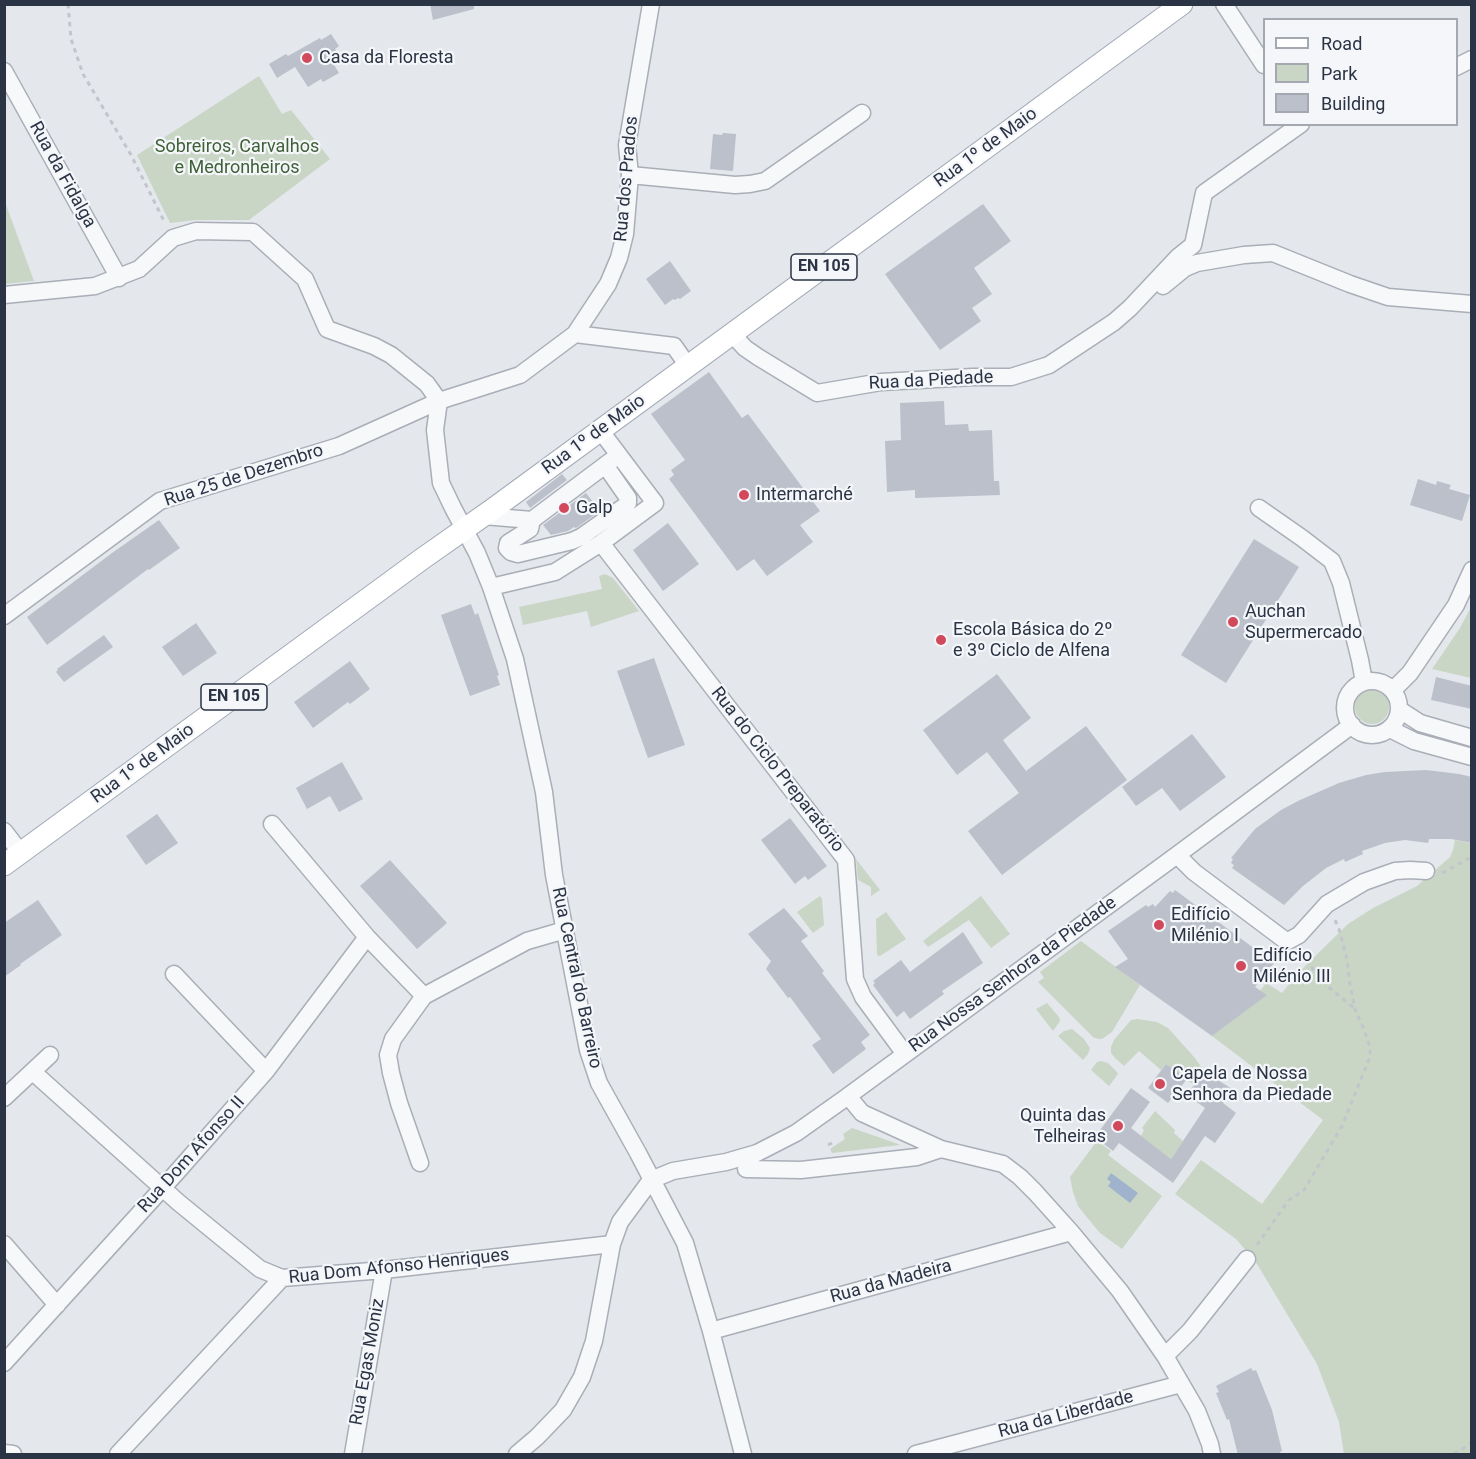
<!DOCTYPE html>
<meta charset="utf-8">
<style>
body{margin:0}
#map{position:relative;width:1476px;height:1459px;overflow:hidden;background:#e4e7ec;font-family:Roboto,sans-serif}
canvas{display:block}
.frame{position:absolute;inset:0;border:6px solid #2b3445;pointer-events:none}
.legend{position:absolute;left:1263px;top:18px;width:195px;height:108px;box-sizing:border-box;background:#f4f6f9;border:2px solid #a4a8b1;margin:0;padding:8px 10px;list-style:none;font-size:18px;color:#2b3445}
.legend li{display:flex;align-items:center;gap:12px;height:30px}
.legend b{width:30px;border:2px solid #a4a8b1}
</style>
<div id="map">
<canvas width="1476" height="1459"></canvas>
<div class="frame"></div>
<ul class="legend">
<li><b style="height:8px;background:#fff"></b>Road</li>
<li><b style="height:16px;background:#c9d6c5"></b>Park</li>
<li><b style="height:16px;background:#bbc0ca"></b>Building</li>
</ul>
</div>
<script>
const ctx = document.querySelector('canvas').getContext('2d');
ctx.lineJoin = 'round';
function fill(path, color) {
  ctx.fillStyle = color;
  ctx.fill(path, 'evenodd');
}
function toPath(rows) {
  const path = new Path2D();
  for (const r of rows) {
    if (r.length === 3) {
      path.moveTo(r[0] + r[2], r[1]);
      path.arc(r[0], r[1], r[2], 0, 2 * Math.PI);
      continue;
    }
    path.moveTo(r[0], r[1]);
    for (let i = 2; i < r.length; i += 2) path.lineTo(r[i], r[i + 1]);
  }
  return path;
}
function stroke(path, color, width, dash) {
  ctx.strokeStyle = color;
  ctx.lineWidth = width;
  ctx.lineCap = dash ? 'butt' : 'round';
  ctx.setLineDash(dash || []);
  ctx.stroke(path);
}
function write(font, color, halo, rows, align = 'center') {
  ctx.font = font + ' Roboto,sans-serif';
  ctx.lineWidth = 4.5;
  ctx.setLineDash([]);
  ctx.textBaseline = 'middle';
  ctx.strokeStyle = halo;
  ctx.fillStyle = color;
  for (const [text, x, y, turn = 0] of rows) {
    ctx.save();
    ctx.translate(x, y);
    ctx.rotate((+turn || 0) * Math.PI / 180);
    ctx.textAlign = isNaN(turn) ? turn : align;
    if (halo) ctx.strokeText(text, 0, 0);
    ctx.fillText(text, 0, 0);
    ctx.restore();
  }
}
fill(toPath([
 [259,76,282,114,291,110,330,159,249,220,196,220,170,223,137,155],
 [5,202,34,281,5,284],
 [605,574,613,578,639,611,591,627,587,611,523,625,519,607,602,589,599,576],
 [1471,607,1471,678,1432,669,1460,628],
 [1372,707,17],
 [1455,840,1470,843,1471,842,1471,1454,1344,1454,1339,1422,1317,1364,1257,1264,1236,1239,1175,1194,1201,1160,1262,1204,1323,1120,1212,1036,1266,995,1260,991,1266,983,1282,993,1296,975,1348,924,1373,908,1417,886,1450,857,1453,850],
 [856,859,880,890,871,896,871,887,858,880],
 [820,896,822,899,824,925,813,933,797,912],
 [981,896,1010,934,991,948,969,920,928,947,923,941],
 [886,912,906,939,880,956,878,956,877,954,876,919],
 [1081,941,1140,985,1112,1032,1102,1039,1098,1039,1093,1037,1038,982,1044,978,1040,972],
 [1047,1003,1059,1017,1060,1021,1053,1031,1036,1009],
 [1138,1019,1157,1022,1168,1028,1195,1058,1204,1071,1194,1085,1166,1064,1161,1070,1139,1051,1124,1066,1115,1058,1111,1053,1111,1047,1114,1040,1131,1020],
 [1072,1029,1084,1039,1090,1048,1088,1054,1083,1060,1058,1036,1064,1031],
 [1101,1061,1108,1063,1116,1071,1118,1074,1109,1086,1091,1070,1097,1062],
 [1155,1111,1175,1130,1174,1133,1183,1141,1171,1159,1141,1136,1144,1130,1142,1128],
 [852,1128,898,1144,900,1145,832,1153,830,1149,845,1139,843,1134],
 [1097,1141,1111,1151,1108,1155,1162,1196,1122,1249,1100,1233,1090,1221,1078,1206,1073,1192,1070,1177]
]), '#c9d6c5');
fill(toPath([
 [1111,1173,1138,1193,1130,1203,1108,1186,1111,1182,1107,1179]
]), '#9fb4cc');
fill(toPath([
 [430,4,474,4,474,9,433,20],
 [331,34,339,46,335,49,339,55,331,60,339,73,323,82,321,79,308,87,295,67,277,78,269,64,286,54,288,56,320,38,321,40],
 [723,133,736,134,733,171,710,169,713,134,722,135],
 [983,204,1011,241,974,268,992,294,972,308,981,321,940,350,885,274],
 [670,261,691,291,680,299,678,298,675,300,673,299,665,305,646,279],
 [709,372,742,418,748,414,820,511,800,525,813,542,767,576,754,559,737,571,669,479,674,475,671,470,685,460,651,414],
 [944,401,945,425,968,424,969,431,992,430,994,481,999,481,1000,495,915,498,915,490,887,492,885,441,901,440,900,403],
 [562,474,567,480,530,508,526,502],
 [1418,479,1436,485,1437,481,1451,485,1449,489,1470,495,1462,521,1410,505],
 [586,493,600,511,576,528,574,527,568,531,551,535,543,525],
 [159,520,180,548,149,570,148,569,47,645,27,617,112,553],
 [668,523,699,564,663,591,633,550],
 [1254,539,1299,567,1226,683,1181,655],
 [471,604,475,615,478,613,499,675,497,676,500,685,470,696,441,615],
 [196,623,217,653,183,676,162,647],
 [104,635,113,647,64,682,56,672,58,670,57,669],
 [654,658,685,745,648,758,617,671],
 [350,661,370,689,350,704,348,702,313,728,294,702],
 [997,674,1031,718,1003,740,1026,771,1086,726,1127,780,1002,875,968,831,1019,793,987,752,957,775,923,730],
 [1436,677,1472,686,1472,709,1431,700],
 [1192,734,1226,777,1180,811,1162,788,1136,806,1122,787],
 [342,762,363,799,339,812,330,796,307,809,296,788],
 [1426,770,1459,774,1472,777,1472,843,1451,839,1429,839,1428,843,1405,840,1385,843,1362,851,1363,854,1345,862,1344,859,1326,868,1303,886,1284,905,1232,868,1234,865,1231,863,1233,859,1231,858,1255,829,1281,810,1300,800,1339,783,1366,775,1385,772],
 [157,814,178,843,146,865,126,836],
 [790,818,827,866,808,880,805,876,795,884,761,840],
 [390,860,447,923,417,949,360,886],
 [1175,890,1274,963,1255,987,1267,995,1212,1036,1115,967,1128,959,1108,931,1146,905,1148,907,1153,904,1155,907,1170,891,1173,893],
 [38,900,62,935,20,964,21,965,4,977,4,923],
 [784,908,808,936,801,941,824,971,822,973,870,1035,861,1042,866,1049,833,1074,812,1045,821,1039,790,997,788,998,766,969,771,961,748,934],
 [963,932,983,963,942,991,944,994,910,1019,904,1011,897,1017,896,1016,873,985,875,983,873,981,901,960,910,972],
 [1166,1064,1187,1079,1168,1103,1148,1088],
 [1204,1071,1232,1089,1223,1103,1236,1113,1215,1143,1205,1136,1173,1183,1119,1143,1113,1151,1095,1137,1131,1088,1150,1102,1131,1128,1171,1159,1205,1108,1187,1095],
 [1251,1368,1253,1371,1256,1370,1272,1410,1282,1451,1280,1452,1280,1455,1238,1455,1229,1419,1227,1420,1216,1393,1219,1392,1216,1386]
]), '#bbc0ca');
const minor = toPath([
 [1224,4,1264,65],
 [1456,67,1472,59],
 [4,71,119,278],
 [630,175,735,185,750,184,765,181,862,113],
 [1163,286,1185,268,1197,263,1244,255,1273,253,1350,284,1388,297,1472,304],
 [4,295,95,286,139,269,173,238,196,231,253,232,305,279,327,329,374,346,391,355,427,384,439,401],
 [575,334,674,346,688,366],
 [732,334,745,348,758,357,817,393,881,382,973,377,1011,377,1049,365,1114,322,1130,308,1178,257,1193,245,1204,193,1301,124],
 [439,401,435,430,441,483,453,508,477,553,491,587,515,659,544,792,554,875,588,1050,599,1083,638,1153,685,1243,711,1331,743,1454],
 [1259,508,1302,538,1332,561,1341,583,1360,660,1364,682],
 [483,516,532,520,612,460],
 [532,520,530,529,508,543,507,548,511,552,518,554,572,541,581,537,625,506,628,503,628,498,605,465],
 [601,543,846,860,855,979,863,997,905,1054],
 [491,587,555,572,601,543,655,503,600,430],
 [4,616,160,501,339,446,439,401,520,375,575,334,608,284,619,258,625,234,630,175,627,145,651,4],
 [1372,708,27],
 [1393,690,1410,673,1456,605,1472,570],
 [1400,710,1420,723,1472,738],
 [1390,729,1414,741,1472,757],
 [272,824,367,937,424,996],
 [4,831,21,853],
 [1177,855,1194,872,1286,941,1288,941,1299,935,1327,904,1364,882,1395,871,1410,870,1426,871],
 [174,974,266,1071],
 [33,1072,178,1202,260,1269,282,1278],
 [848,1096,862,1113,941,1149,1003,1164,1020,1177,1035,1192,1071,1232,1120,1291,1165,1356,1197,1411,1210,1444,1212,1454],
 [4,1098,50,1055],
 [420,1163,399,1103,391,1073,388,1055,393,1039,424,996,527,941,565,930],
 [746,1169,801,1170,917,1157,941,1149],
 [4,1244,57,1305],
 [711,1331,1071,1232],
 [1165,1356,1190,1331,1247,1259],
 [4,1363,177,1172,266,1071,367,937],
 [4,1453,13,1454],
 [118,1454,282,1278,384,1270,612,1244],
 [353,1454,384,1270],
 [517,1454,537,1437,563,1410,582,1377,594,1341,612,1244,620,1222,651,1180,673,1171,726,1162,757,1153,796,1133,844,1099,1177,855,1352,725],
 [916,1454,1181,1384]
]);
const major = toPath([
 [4,865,422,559,493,509,1182,4]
]);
stroke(minor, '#a9aeb7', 19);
stroke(major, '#a3abb8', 23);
stroke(toPath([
 [68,4,71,39,83,74,131,155,165,223],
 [1442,873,1472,857],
 [1301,952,1305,957,1320,980,1354,1008],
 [828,1145,836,1141],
 [1257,1245,1289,1200,1304,1190,1307,1185,1342,1126,1370,1057,1370,1047,1365,1032,1355,1009,1350,985,1347,959,1339,929,1335,920],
 [1454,1454,1472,1443]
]), '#c2c5cb', 3, [4.5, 4.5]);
stroke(minor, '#f7f8fa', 16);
stroke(major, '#fff', 21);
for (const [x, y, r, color] of [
 [307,58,6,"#d1495b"],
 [744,495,6,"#d1495b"],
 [564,508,6,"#d1495b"],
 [1233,622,6,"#d1495b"],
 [941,640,6,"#d1495b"],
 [1159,925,6,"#d1495b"],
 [1241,966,6,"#d1495b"],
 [1160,1084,6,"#d1495b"],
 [1118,1126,6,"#d1495b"]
]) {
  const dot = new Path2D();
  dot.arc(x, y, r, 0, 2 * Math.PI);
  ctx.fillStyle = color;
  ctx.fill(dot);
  stroke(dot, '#f4f6f9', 2);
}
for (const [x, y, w] of [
 [824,267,66],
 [234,697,66]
]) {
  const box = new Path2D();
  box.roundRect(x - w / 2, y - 13, w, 26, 4.5);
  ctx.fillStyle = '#f4f6f9';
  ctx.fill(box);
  stroke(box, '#2b3445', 1.5);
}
write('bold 16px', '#2b3445', null, [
 ["EN 105",824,267],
 ["EN 105",234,697]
]);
write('18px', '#2b3445', '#f4f6f9', [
 ["Casa da Floresta",319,58],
 ["Intermarché",756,495],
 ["Galp",576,508],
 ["Auchan",1245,612],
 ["Supermercado",1245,633],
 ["Escola Básica do 2º",953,630],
 ["e 3º Ciclo de Alfena",953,651],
 ["Edifício",1171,915],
 ["Milénio I",1171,936],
 ["Edifício",1253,956],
 ["Milénio III",1253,977],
 ["Capela de Nossa",1172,1074],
 ["Senhora da Piedade",1172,1095],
 ["Quinta das",1106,1116,"right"],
 ["Telheiras",1106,1137,"right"]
], 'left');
write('18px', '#3f6138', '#f4f6f9', [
 ["Sobreiros, Carvalhos",237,147],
 ["e Medronheiros",237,168]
]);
write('18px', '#2b3445', '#f4f6f9', [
 ["Rua 1º de Maio",986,148,-36],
 ["Rua da Fidalga",62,175,61],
 ["Rua dos Prados",627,179,-85],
 ["Rua da Piedade",931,381,-3],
 ["Rua 1º de Maio",594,435,-36],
 ["Rua 25 de Dezembro",244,476,-18],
 ["Rua 1º de Maio",143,764,-36],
 ["Rua do Ciclo Preparatório",777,770,52],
 ["Rua Nossa Senhora da Piedade",1013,975,-36],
 ["Rua Central do Barreiro",576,978,78],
 ["Rua Dom Afonso II",192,1155,-48],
 ["Rua Dom Afonso Henriques",399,1267,-6],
 ["Rua da Madeira",891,1282,-15],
 ["Rua Egas Moniz",368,1362,-80],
 ["Rua da Liberdade",1066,1415,-15]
]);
</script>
